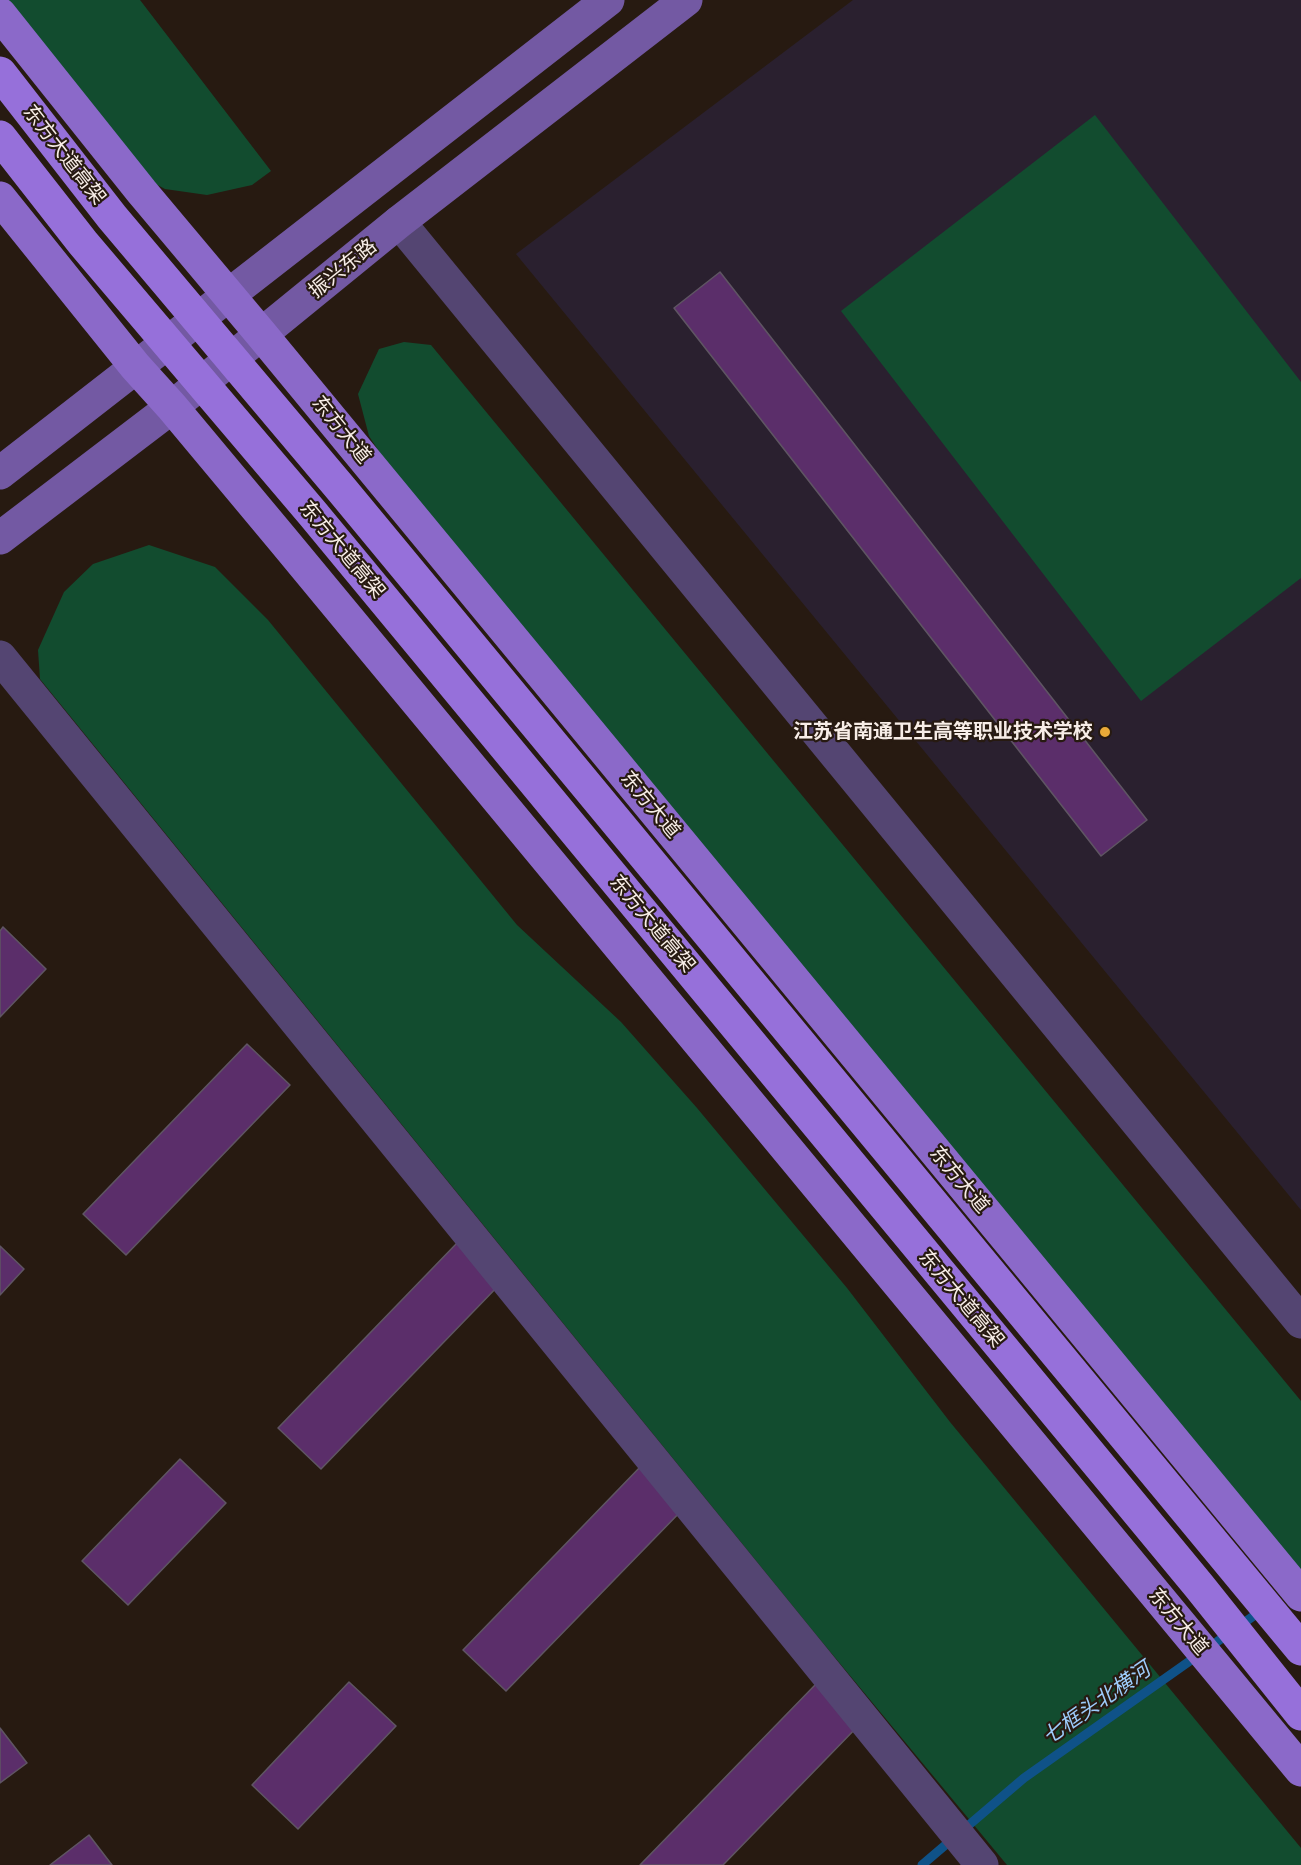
<!DOCTYPE html>
<meta charset="utf-8">
<style>
body{margin:0}
canvas{display:block;background:#271a11}
</style>
<canvas width="1301" height="1865"></canvas>
<script>
const ctx = document.querySelector('canvas').getContext('2d');
ctx.lineJoin = 'round';
function fill(path, color) {
  ctx.fillStyle = color;
  ctx.fill(path, 'evenodd');
}
function toPath(rows) {
  const path = new Path2D();
  for (const r of rows) {
    path.moveTo(r[0], r[1]);
    for (let i = 2; i < r.length; i += 2) path.lineTo(r[i], r[i + 1]);
  }
  return path;
}
function stroke(path, color, width, dash) {
  ctx.strokeStyle = color;
  ctx.lineWidth = width;
  ctx.lineCap = dash ? 'butt' : 'round';
  ctx.setLineDash(dash || []);
  ctx.stroke(path);
}
function write(font, color, halo, rows, align = 'center') {
  ctx.font = font + ' "Zilla Slab","Noto Sans SC",serif';
  ctx.lineWidth = 4.5;
  ctx.setLineDash([]);
  ctx.textBaseline = 'middle';
  ctx.strokeStyle = halo;
  ctx.fillStyle = color;
  for (const [text, x, y, turn = 0] of rows) {
    ctx.save();
    ctx.translate(x, y);
    ctx.rotate((+turn || 0) * Math.PI / 180);
    ctx.textAlign = isNaN(turn) ? turn : align;
    if (halo) ctx.strokeText(text, 0, 0);
    ctx.fillText(text, 0, 0);
    ctx.restore();
  }
}
fill(toPath([
 [853,0,1301,0,1301,1210,516,254]
]), '#2a202f');
fill(toPath([
 [0,0,140,0,271,171,252,185,207,195,165,189,126,168],
 [1095,115,1301,382,1301,578,1141,701,841,311],
 [404,342,431,345,1301,1401,1301,1571,388,465,369,436,358,394,379,349],
 [149,545,215,567,268,620,517,925,621,1022,697,1108,847,1288,950,1422,1301,1848,1301,1865,1007,1865,818,1637,40,679,38,650,64,592,93,564]
]), '#124c2f');
stroke(toPath([
 [922,1865,1024,1778,1262,1610]
]), '#0f5288', 9);
const building = toPath([
 [720,272,1147,820,1101,856,674,308,720,272],
 [3,927,46,969,0,1017,0,931,3,927],
 [247,1044,290,1085,126,1255,83,1214,247,1044],
 [458,1242,501,1283,321,1469,278,1428,458,1242],
 [0,1246,24,1269,0,1295,0,1246],
 [180,1459,226,1503,128,1605,82,1561,180,1459],
 [643,1464,686,1506,506,1691,463,1650,643,1464],
 [349,1682,396,1726,298,1829,252,1785,349,1682],
 [816,1684,859,1725,723,1865,640,1865,816,1684],
 [0,1728,27,1763,0,1783,0,1728],
 [89,1835,112,1865,50,1865,89,1835]
]);
fill(building, '#5b2e6a');
stroke(building, '#5f5563', 1.5);
stroke(toPath([
 [399,222,1301,1322],
 [0,657,982,1865]
]), '#544572', 33);
stroke(toPath([
 [0,473,608,0],
 [0,538,172,407,399,222,686,0]
]), '#7359a3', 33);
stroke(toPath([
 [0,14,142,192,262,335,1301,1595],
 [0,198,135,366,172,407,283,540,1301,1770]
]), '#8b69c9', 33);
stroke(toPath([
 [0,73,112,217,342,490,1301,1649],
 [0,137,83,243,313,514,1199,1586,1301,1714]
]), '#9670da', 33);
for (const [x, y, r, color] of [
 [1105,732,6,"#eaaa38"]
]) {
  const dot = new Path2D();
  dot.arc(x, y, r, 0, 2 * Math.PI);
  ctx.fillStyle = color;
  ctx.fill(dot);
  stroke(dot, '#271a11', 2);
}
write('20px', '#f7ede7', '#271a11', [
 ["东方大道高架",64,155,52],
 ["振兴东路",343,269,-39],
 ["东方大道",341,430,51],
 ["东方大道高架",342,550,50],
 ["东方大道",650,805,50],
 ["东方大道高架",652,924,50],
 ["东方大道",959,1180,50],
 ["东方大道高架",961,1299,50],
 ["东方大道",1178,1622,50]
]);
write('bold 20px', '#f7ede7', '#271a11', [
 ["江苏省南通卫生高等职业技术学校",1093,732]
], 'right');
write('italic 21px', '#9dccfb', '#271a11', [
 ["七框头北横河",1097,1704,-35]
]);
</script>
